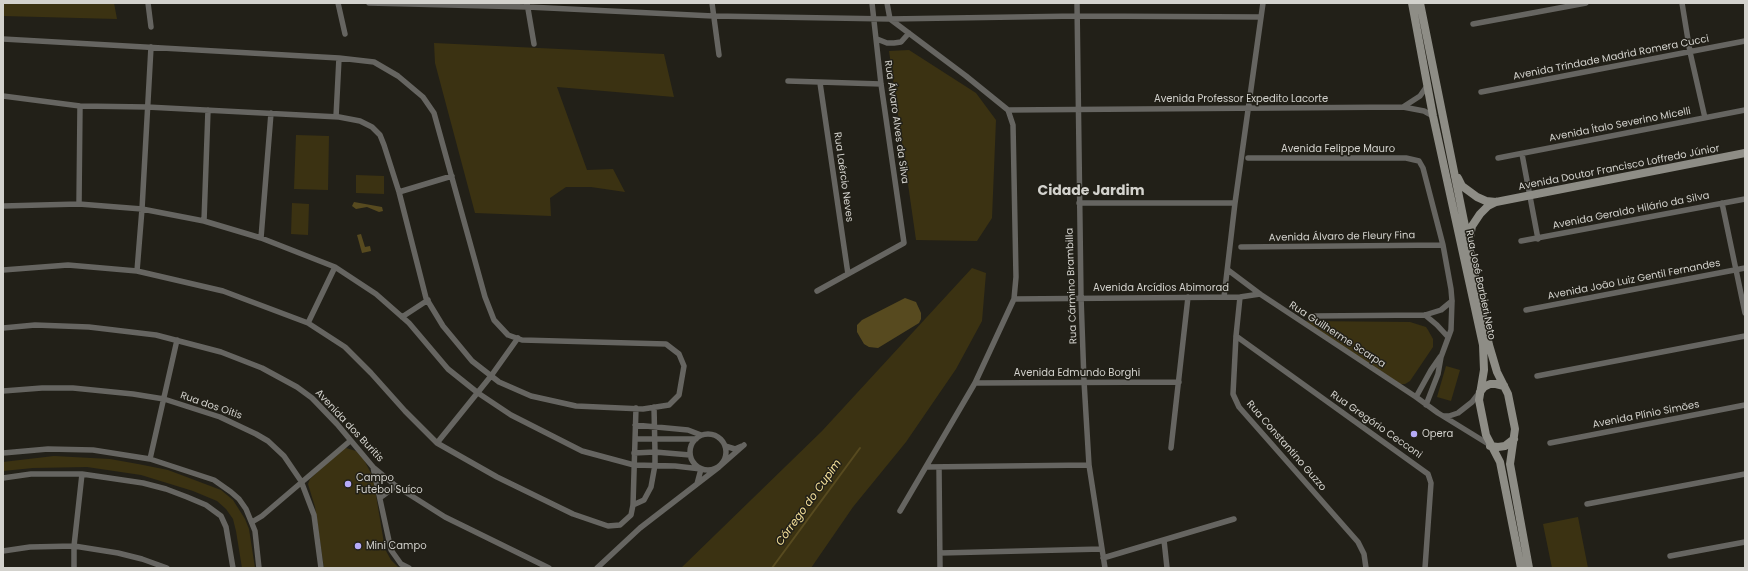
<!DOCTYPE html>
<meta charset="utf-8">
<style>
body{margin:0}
#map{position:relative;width:1748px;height:571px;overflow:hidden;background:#222018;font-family:Poppins,sans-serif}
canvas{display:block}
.frame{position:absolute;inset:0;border:4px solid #d3d2cd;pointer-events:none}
</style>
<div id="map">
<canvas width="1748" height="571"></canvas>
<div class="frame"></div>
</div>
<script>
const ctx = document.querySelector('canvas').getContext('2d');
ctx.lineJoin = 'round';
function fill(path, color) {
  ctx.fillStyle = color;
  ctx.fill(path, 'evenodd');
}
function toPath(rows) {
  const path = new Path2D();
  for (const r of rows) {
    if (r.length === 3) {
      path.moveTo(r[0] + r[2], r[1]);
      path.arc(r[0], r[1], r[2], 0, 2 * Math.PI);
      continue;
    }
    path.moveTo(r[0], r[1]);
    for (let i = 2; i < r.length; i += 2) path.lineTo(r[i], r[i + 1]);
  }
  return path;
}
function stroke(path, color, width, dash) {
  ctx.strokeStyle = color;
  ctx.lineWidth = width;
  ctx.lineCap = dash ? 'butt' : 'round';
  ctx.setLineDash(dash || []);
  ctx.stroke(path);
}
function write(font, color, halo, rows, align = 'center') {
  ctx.font = font + ' Poppins,sans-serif';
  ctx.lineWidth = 3;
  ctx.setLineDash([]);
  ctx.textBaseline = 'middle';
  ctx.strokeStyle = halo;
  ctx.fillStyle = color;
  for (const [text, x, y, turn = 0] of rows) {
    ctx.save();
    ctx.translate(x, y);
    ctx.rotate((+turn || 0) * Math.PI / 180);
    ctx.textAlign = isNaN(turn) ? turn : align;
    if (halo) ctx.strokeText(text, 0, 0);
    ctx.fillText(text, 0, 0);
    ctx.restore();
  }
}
fill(toPath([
 [3,3,114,3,117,19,3,16],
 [434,43,664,54,674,97,557,87,587,170,613,169,625,192,591,187,566,187,550,198,551,216,475,213,435,63],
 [909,50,976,93,996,120,992,218,977,241,916,240,889,51],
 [296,135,329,136,328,190,294,189],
 [356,175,384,176,384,194,356,193],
 [292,203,309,204,308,235,291,234],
 [972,268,986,273,982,321,956,369,906,442,853,507,811,568,681,568,822,431],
 [1304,321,1410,322,1426,327,1428,330,1433,339,1433,347,1410,381,1405,384,1400,384],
 [1446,366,1460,370,1451,401,1437,397],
 [346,448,356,451,364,460,373,477,385,549,391,560,399,568,324,568,315,507,308,484,310,479,342,449],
 [54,456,110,459,138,464,168,470,221,490,233,500,245,519,249,529,255,568,242,568,236,531,233,519,226,509,217,501,193,491,141,475,87,467,33,468,3,471,3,462],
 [1578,517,1588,568,1552,568,1543,524]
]), '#3b3212');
fill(toPath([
 [354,202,382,207,383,211,379,212,367,207,356,209,352,206],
 [361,234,365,247,370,246,371,251,362,253,357,235],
 [905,298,916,302,921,313,921,319,919,323,878,348,869,347,864,344,857,332,857,325,862,320]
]), '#574a1f');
stroke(toPath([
 [772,568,860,448]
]), '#574a1f', 2);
stroke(toPath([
 [148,3,151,27],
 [338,3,345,34],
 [369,3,528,7,713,16,890,19,1078,16,1261,17],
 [527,3,534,44],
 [712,3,719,55],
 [887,3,890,19,966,76,1008,110,1013,125,1016,277,1014,299,975,383,900,511],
 [1077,3,1081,297,1084,381,1089,465,1105,568],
 [1682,3,1690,52,1705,118],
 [1473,24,1586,3],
 [3,39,339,58,374,62,398,76,423,97,434,113,485,297,494,320,508,335,522,340,666,344,679,354,684,366,679,395,669,405,643,409,576,406,531,396,499,382,472,361,443,326,426,298,399,192,384,145,380,135,372,127,360,121,339,117,147,107,80,106,3,96],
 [877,39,887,43,894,43,901,42,909,33],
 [788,81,881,84],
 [820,83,848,274],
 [1481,92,1745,41],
 [1403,107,1420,96,1427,86],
 [1008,110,1403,107,1424,111,1433,116],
 [336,117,339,58],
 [1522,154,1538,239],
 [1248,158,1406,158,1419,161,1423,168,1443,245,1451,289,1452,301,1451,330,1441,357,1438,374,1426,405],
 [1498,158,1745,110],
 [399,192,452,176],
 [1079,203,1235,203],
 [1722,203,1745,313],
 [79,204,80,106],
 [3,206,79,204,142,209,204,221,261,238,335,267,376,294,409,323,448,369,478,393,511,415,582,451,634,465,675,466,701,469,697,484],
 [204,221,208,110],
 [261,238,271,113],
 [1521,241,1745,199],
 [1241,247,1443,245],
 [3,270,68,265,137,271,223,291,308,323,345,347,371,373,405,411,437,443,497,477,573,514,608,526,620,525,631,515,633,505,636,408],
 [1228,270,1260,294,1416,397,1438,413,1490,445],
 [137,271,142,209,151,47],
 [817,291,904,243,881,84,872,3],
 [1224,297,1235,203,1263,3],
 [1240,297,1236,336,1233,394,1239,407,1358,542,1364,554,1366,568],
 [1014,299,1240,297,1260,294],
 [1526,310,1745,268],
 [1425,315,1437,325,1448,337],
 [1314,316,1425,315,1441,310,1452,301],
 [402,317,428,300],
 [308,323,335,267],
 [3,328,35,325,89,327,156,335,221,352,262,368,297,387,312,398,337,424,373,467,396,486,445,517,549,568],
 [1236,336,1428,474,1431,483,1425,568],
 [1537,376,1745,336],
 [975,383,1179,382],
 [3,391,42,388,73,388,133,394,164,399,220,417,256,434,268,441,284,456,301,481,314,515,321,568],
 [1416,397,1431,370,1440,357],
 [1444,416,1449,416,1458,413,1472,402,1479,393],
 [635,425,688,430,701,435],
 [708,452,18],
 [635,439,696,439],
 [437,443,491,376,518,338],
 [1550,443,1745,405],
 [725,446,735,449,742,446],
 [1171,448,1188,297],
 [3,453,48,449,93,450,150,459,214,480,231,492,239,499,246,509,255,531,259,568],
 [634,453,655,452,654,407],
 [150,459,177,340],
 [373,467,391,550,401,564,409,568],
 [926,467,1089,465],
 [939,467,940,568],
 [3,478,31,474,82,474,143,483,166,489,187,497,206,505,221,516,226,527,233,568],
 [381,497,396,486],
 [1587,504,1745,474],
 [633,505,644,500,651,487,655,465,655,452,690,455],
 [252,522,262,516,350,441],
 [1164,540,1167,568],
 [3,551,30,547,74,546,118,553,142,559,167,568],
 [940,553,1102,549],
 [1670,556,1745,542],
 [1103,558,1234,519],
 [74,568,74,546,82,474],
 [597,568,640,528,719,467,744,445]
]), '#666561', 5.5);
stroke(toPath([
 [1412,3,1433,116,1483,345,1484,370,1479,400,1486,435,1500,462,1521,568],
 [1420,3,1489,345,1497,372,1508,394,1515,429,1510,464,1529,568],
 [1458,178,1462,186,1477,197,1486,201,1496,202,1745,153],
 [1470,237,1472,226,1480,214,1488,206,1496,202],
 [1480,392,1484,387,1490,384,1496,384,1504,386],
 [1490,446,1498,447,1505,446,1514,439]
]), '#8e8d86', 8);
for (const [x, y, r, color] of [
 [1414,434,4,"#b6abf8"],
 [348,484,4,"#b6abf8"],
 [358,546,4,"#b6abf8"]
]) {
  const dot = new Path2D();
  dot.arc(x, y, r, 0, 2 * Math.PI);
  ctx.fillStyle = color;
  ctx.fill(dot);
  stroke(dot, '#222018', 1.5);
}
write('10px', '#d3d2cd', '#222018', [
 ["Avenida Trindade Madrid Romera Cucci",1611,58,-11],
 ["Avenida Professor Expedito Lacorte",1241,99],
 ["Rua Álvaro Alves da Silva",896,122,82],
 ["Avenida Ítalo Severino Micelli",1620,125,-11],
 ["Avenida Felippe Mauro",1338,149],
 ["Avenida Doutor Francisco Loffredo Júnior",1619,168,-11],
 ["Rua Laércio Neves",843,177,82],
 ["Avenida Geraldo Hilário da Silva",1631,211,-11],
 ["Avenida Álvaro de Fleury Fina",1342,237,-1],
 ["Avenida João Luiz Gentil Fernandes",1634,280,-11],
 ["Rua José Barbieri Neto",1480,285,78],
 ["Rua Cármino Brambilla",1072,286,-92],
 ["Avenida Arcídios Abimorad",1161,288],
 ["Rua Guilherme Scarpa",1337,335,33],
 ["Avenida Edmundo Borghi",1077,373],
 ["Rua dos Oitis",211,406,19],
 ["Avenida Plínio Simões",1646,415,-11],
 ["Rua Gregório Cecconi",1376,425,35],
 ["Avenida dos Buritis",349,426,47],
 ["Rua Constantino Guzzo",1286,446,49]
]);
write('10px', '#d3d2cd', '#222018', [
 ["Opera",1422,434],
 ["Campo",356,478],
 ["Futebol Suíco",356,490],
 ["Mini Campo",366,546]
], 'left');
write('italic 11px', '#f5e098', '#222018', [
 ["Córrego do Cupim",809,503,-54]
]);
write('bold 14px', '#d3d2cd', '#222018', [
 ["Cidade Jardim",1091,191]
]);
</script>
